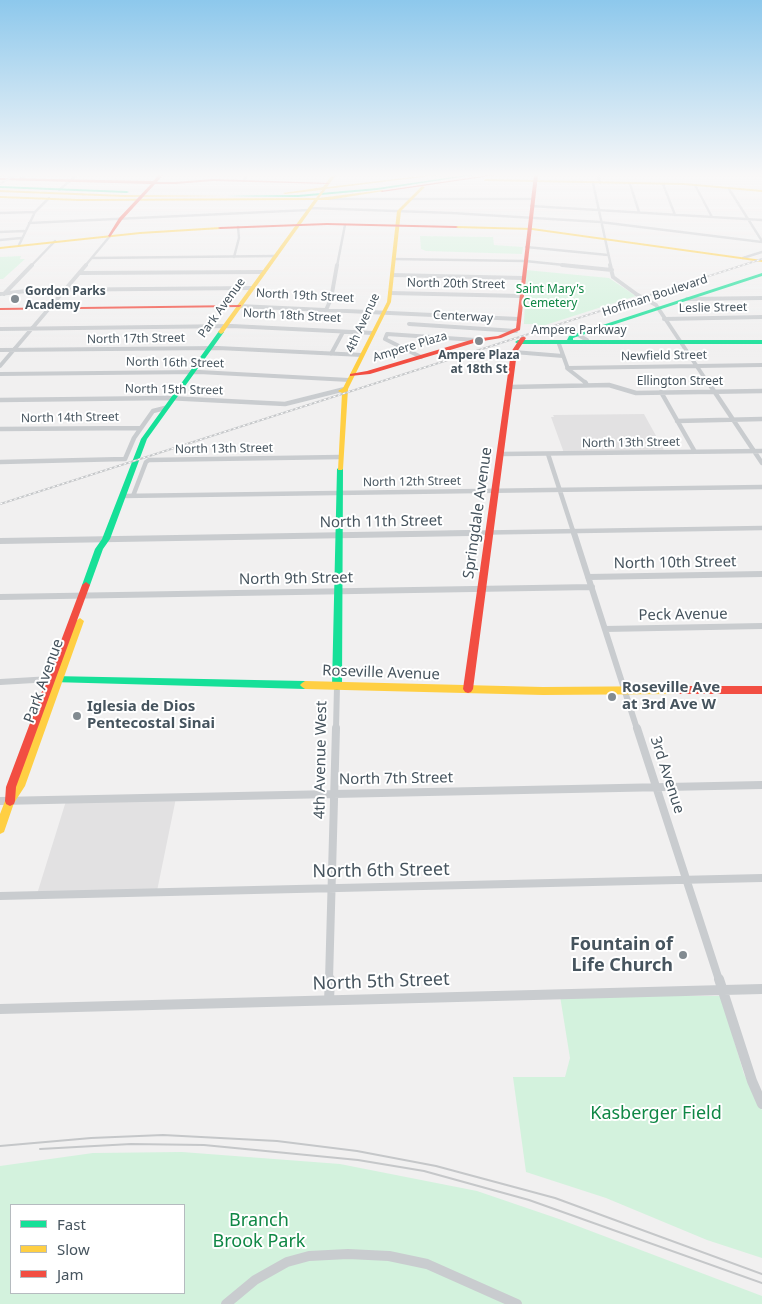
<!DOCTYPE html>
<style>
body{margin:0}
#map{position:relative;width:762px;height:1304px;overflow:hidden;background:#f1f0f0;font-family:"Noto Sans",sans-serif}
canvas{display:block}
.legend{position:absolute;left:10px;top:1204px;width:175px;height:90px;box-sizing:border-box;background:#fff;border:1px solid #b5bbbf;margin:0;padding:6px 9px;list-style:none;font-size:15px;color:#46545e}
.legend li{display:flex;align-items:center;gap:10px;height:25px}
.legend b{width:25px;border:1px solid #b5bbbf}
</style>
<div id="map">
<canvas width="762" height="1304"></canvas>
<ul class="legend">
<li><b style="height:6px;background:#16e098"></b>Fast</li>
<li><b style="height:6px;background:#ffcf43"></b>Slow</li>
<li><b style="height:6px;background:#f24e42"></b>Jam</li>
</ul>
</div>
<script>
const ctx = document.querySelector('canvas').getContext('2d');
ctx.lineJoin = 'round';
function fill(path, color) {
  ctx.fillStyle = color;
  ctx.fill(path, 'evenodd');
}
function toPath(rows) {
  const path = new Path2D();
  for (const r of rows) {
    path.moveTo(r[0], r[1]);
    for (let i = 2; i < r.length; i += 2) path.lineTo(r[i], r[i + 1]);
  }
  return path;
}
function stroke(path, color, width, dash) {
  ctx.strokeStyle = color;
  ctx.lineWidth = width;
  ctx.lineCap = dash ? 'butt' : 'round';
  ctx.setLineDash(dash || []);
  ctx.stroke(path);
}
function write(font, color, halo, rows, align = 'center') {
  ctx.font = font + ' "Noto Sans",sans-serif';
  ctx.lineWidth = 4;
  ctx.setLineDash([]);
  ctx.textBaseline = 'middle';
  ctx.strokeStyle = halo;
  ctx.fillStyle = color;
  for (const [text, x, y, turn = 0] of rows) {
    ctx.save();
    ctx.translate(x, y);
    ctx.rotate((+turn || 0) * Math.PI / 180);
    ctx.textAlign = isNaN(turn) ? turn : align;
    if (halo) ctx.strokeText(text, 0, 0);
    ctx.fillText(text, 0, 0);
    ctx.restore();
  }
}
fill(toPath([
 [644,414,665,452,564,453,551,417,554,417,553,415],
 [176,798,157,891,37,894,66,801]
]), '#e2e1e2');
fill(toPath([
 [420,236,493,237,494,245,523,247,522,254,426,251,421,249],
 [21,256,20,259,25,259,3,279,0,279,0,257],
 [526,270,609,278,636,296,536,328,534,324,524,324],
 [560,996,721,996,744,1074,762,1110,762,1258,707,1240,606,1198,526,1172,513,1077,565,1077,570,1058],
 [182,1152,340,1164,477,1191,559,1219,762,1296,762,1304,0,1304,0,1166,93,1153],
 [11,1205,184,1205,184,1293,11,1293]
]), '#d3f2dd');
stroke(toPath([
 [598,175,600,183],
 [20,179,27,175],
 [243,181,248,175],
 [593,183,611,266],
 [630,184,639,212],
 [663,184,675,215],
 [695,185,712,217],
 [729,189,762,241],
 [59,190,77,175],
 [329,199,532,199],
 [531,206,762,220],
 [310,208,452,213,600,222,762,242],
 [0,213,35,212],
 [29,223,309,210],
 [0,232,24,231],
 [0,240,21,238],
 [19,245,35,212,49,198],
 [526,247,608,255],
 [234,257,239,238,238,227],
 [92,258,275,256],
 [743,258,762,252],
 [393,259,525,261,574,266],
 [31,266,55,241],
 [85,266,110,236],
 [337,266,345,225]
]), '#c9cccf', 2.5);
stroke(toPath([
 [562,265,612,270],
 [610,265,613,277,639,296],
 [80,273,264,272],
 [392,275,523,278],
 [390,293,521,296],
 [0,294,35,290,252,288],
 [4,294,32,265],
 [636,294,656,305,708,383],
 [687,299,762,298],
 [239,306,519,319],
 [326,310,331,299,337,265],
 [664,319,762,317],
 [409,324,516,331],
 [0,329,232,326,373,333],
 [580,336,587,340],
 [559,344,568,369,586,383],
 [0,350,218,348,362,355],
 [514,352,563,356],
 [331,354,343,332],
 [421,357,385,339,387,334,476,340],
 [0,366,86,265],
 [567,368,762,365],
 [0,374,199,372,349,380]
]), '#c9cccf', 4);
stroke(toPath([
 [585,382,587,385],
 [708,382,762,463],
 [510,387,609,385,636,393,762,391],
 [661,392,695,452],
 [0,400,168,398,285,404,345,389],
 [677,421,762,419],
 [0,429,141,428],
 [501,454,762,451],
 [548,454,574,534],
 [0,462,125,459,134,438,153,411,165,408],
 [122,496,762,487],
 [133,496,146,462,149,460,340,457],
 [397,534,762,528]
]), '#c9cccf', 4.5);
stroke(toPath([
 [574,533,637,729],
 [0,541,470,533],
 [588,577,762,574],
 [0,597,592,587],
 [605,629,762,626],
 [0,682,51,679],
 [336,729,337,686]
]), '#c9cccf', 6);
stroke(toPath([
 [637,728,719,980],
 [0,801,762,785],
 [0,896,762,878],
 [329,980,336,728]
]), '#c9cccf', 8);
stroke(toPath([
 [719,979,752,1081,762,1104],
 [329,1000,330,979],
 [0,1009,762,989],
 [226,1304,255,1280,287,1262,309,1256,348,1254,389,1256,427,1264,517,1304]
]), '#c9cccf', 10);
fill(toPath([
 [467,175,474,175,377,190,298,197,225,196,298,195,377,188,467,175],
 [0,186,127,191,129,192,127,193,0,188,0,186],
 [762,273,762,276,573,338,573,340,762,340,762,344,518,344,515,342,518,340,567,340,569,336,762,273],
 [219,331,224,332,147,439,110,539,103,549,90,585,86,588,83,587,82,585,95,549,102,539,141,439,219,331],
 [340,467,343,469,342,686,340,689,337,690,334,689,332,686,337,469,340,467],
 [52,676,305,681,308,683,310,685,308,687,305,689,52,682,49,681,47,679,49,677,52,676]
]), '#16e098');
fill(toPath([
 [0,175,5,175,0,177,0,175],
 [332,175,336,175,327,187,430,175,439,175,326,189,319,198,382,190,384,191,328,200,318,200,223,333,221,334,218,332,314,200,79,201,0,198,0,196,79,199,316,198,322,190,285,194,283,193,323,187,332,175],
 [485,179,684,183,762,190,762,192,684,185,484,181,485,179],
 [422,186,425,187,401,211,391,302,348,389,343,469,342,470,338,470,342,393,338,391,343,388,387,302,397,211,422,186],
 [0,190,124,195,229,196,124,197,0,192,0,190],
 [456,226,532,228,762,260,762,262,532,230,455,228,456,226],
 [220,227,221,229,140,234,0,249,0,247,140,232,220,227],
 [80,618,84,621,25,786,14,803,4,832,0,834,0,814,5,801,16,784,76,621,80,618],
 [305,681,543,687,676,686,679,687,681,690,679,693,676,694,543,695,305,689,302,687,300,685,302,683,305,681]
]), '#ffcf43');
fill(toPath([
 [159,175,163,175,157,182,175,182,213,179,330,183,328,184,213,181,175,184,155,184,122,220,110,237,108,236,119,218,151,184,0,180,0,178,153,181,159,175],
 [489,175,497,175,382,192,380,191,489,175],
 [534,175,538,175,520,330,501,338,477,342,370,374,350,376,350,374,367,371,474,339,498,336,516,328,534,175],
 [327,223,456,226,458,227,456,228,327,225,220,229,218,228,220,227,327,223],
 [241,305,241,306,239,307,0,310,0,308,241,305],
 [523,336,526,338,517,352,473,689,471,692,468,693,465,692,463,689,511,352,521,337,523,336],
 [86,582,90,585,16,787,15,801,14,804,10,806,6,804,5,801,6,787,82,585,86,582],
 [676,686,762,686,762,694,676,694,673,693,671,690,673,687,676,686]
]), '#f24e42');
stroke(toPath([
 [0,1146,91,1138,163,1135,277,1141,357,1151,436,1166,555,1198,762,1274],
 [40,1149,131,1144,204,1145,358,1160,424,1171,529,1200,762,1283]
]), '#c5c7c9', 2);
const rail = toPath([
 [0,184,15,175],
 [0,504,762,259]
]);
stroke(rail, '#c5c7c9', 2);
stroke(rail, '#fff', 1, [2.5]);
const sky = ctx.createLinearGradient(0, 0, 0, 357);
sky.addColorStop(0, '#8dc8ec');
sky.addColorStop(0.49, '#f9f8f8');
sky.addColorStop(1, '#f9f8f800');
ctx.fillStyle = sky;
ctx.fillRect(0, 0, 762, 357);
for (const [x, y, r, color] of [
 [15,299,5,"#828b91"],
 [479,341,5,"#828b91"],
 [612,697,5,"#828b91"],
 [77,716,5,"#828b91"],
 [683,955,5,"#828b91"]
]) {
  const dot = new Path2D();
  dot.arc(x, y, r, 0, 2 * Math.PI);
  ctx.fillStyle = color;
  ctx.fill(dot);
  stroke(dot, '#fff', 2);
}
write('12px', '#46545e', '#fff', [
 ["North 20th Street",456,284,1],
 ["North 19th Street",305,296,3],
 ["Hoffman Boulevard",655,296,-18],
 ["Park Avenue",222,308,-54],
 ["Leslie Street",713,308,-1],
 ["North 18th Street",292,316,3],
 ["Centerway",463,317,3],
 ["4th Avenue",363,323,-65],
 ["Ampere Parkway",579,331],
 ["North 17th Street",136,339,-1],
 ["Ampere Plaza",410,347,-17],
 ["Newfield Street",664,356,-1],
 ["North 16th Street",175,363,1],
 ["Ellington Street",680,382],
 ["North 15th Street",174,390,1],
 ["North 14th Street",70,418,-1],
 ["North 13th Street",631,443,-1],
 ["North 13th Street",224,449,-1],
 ["North 12th Street",412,482,-1]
]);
write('12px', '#0f8745', '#fff', [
 ["Saint Mary's",550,290],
 ["Cemetery",550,304]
]);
write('bold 12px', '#46545e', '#fff', [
 ["Gordon Parks",25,292],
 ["Academy",25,306],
 ["Ampere Plaza",479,356,"center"],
 ["at 18th St",479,370,"center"]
], 'left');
write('15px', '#46545e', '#fff', [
 ["Springdale Avenue",478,513,-82],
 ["North 11th Street",381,522,-1],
 ["North 10th Street",675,563,-1],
 ["North 9th Street",296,579,-1],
 ["Peck Avenue",683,615,-1],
 ["Roseville Avenue",381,673,2],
 ["Park Avenue",44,681,-70],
 ["4th Avenue West",321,760,-89],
 ["3rd Avenue",667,775,72],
 ["North 7th Street",396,779,-1]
]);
write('bold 15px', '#46545e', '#fff', [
 ["Roseville Ave",622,688],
 ["at 3rd Ave W",622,705],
 ["Iglesia de Dios",87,707],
 ["Pentecostal Sinai",87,724]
], 'left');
write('18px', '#46545e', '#fff', [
 ["North 6th Street",381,871,-1],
 ["North 5th Street",381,982,-2]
]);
write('bold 18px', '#46545e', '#fff', [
 ["Fountain of",673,945],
 ["Life Church",673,966]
], 'right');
write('18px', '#0f8745', '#fff', [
 ["Kasberger Field",656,1114],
 ["Branch",259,1221],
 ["Brook Park",259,1242]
]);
</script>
